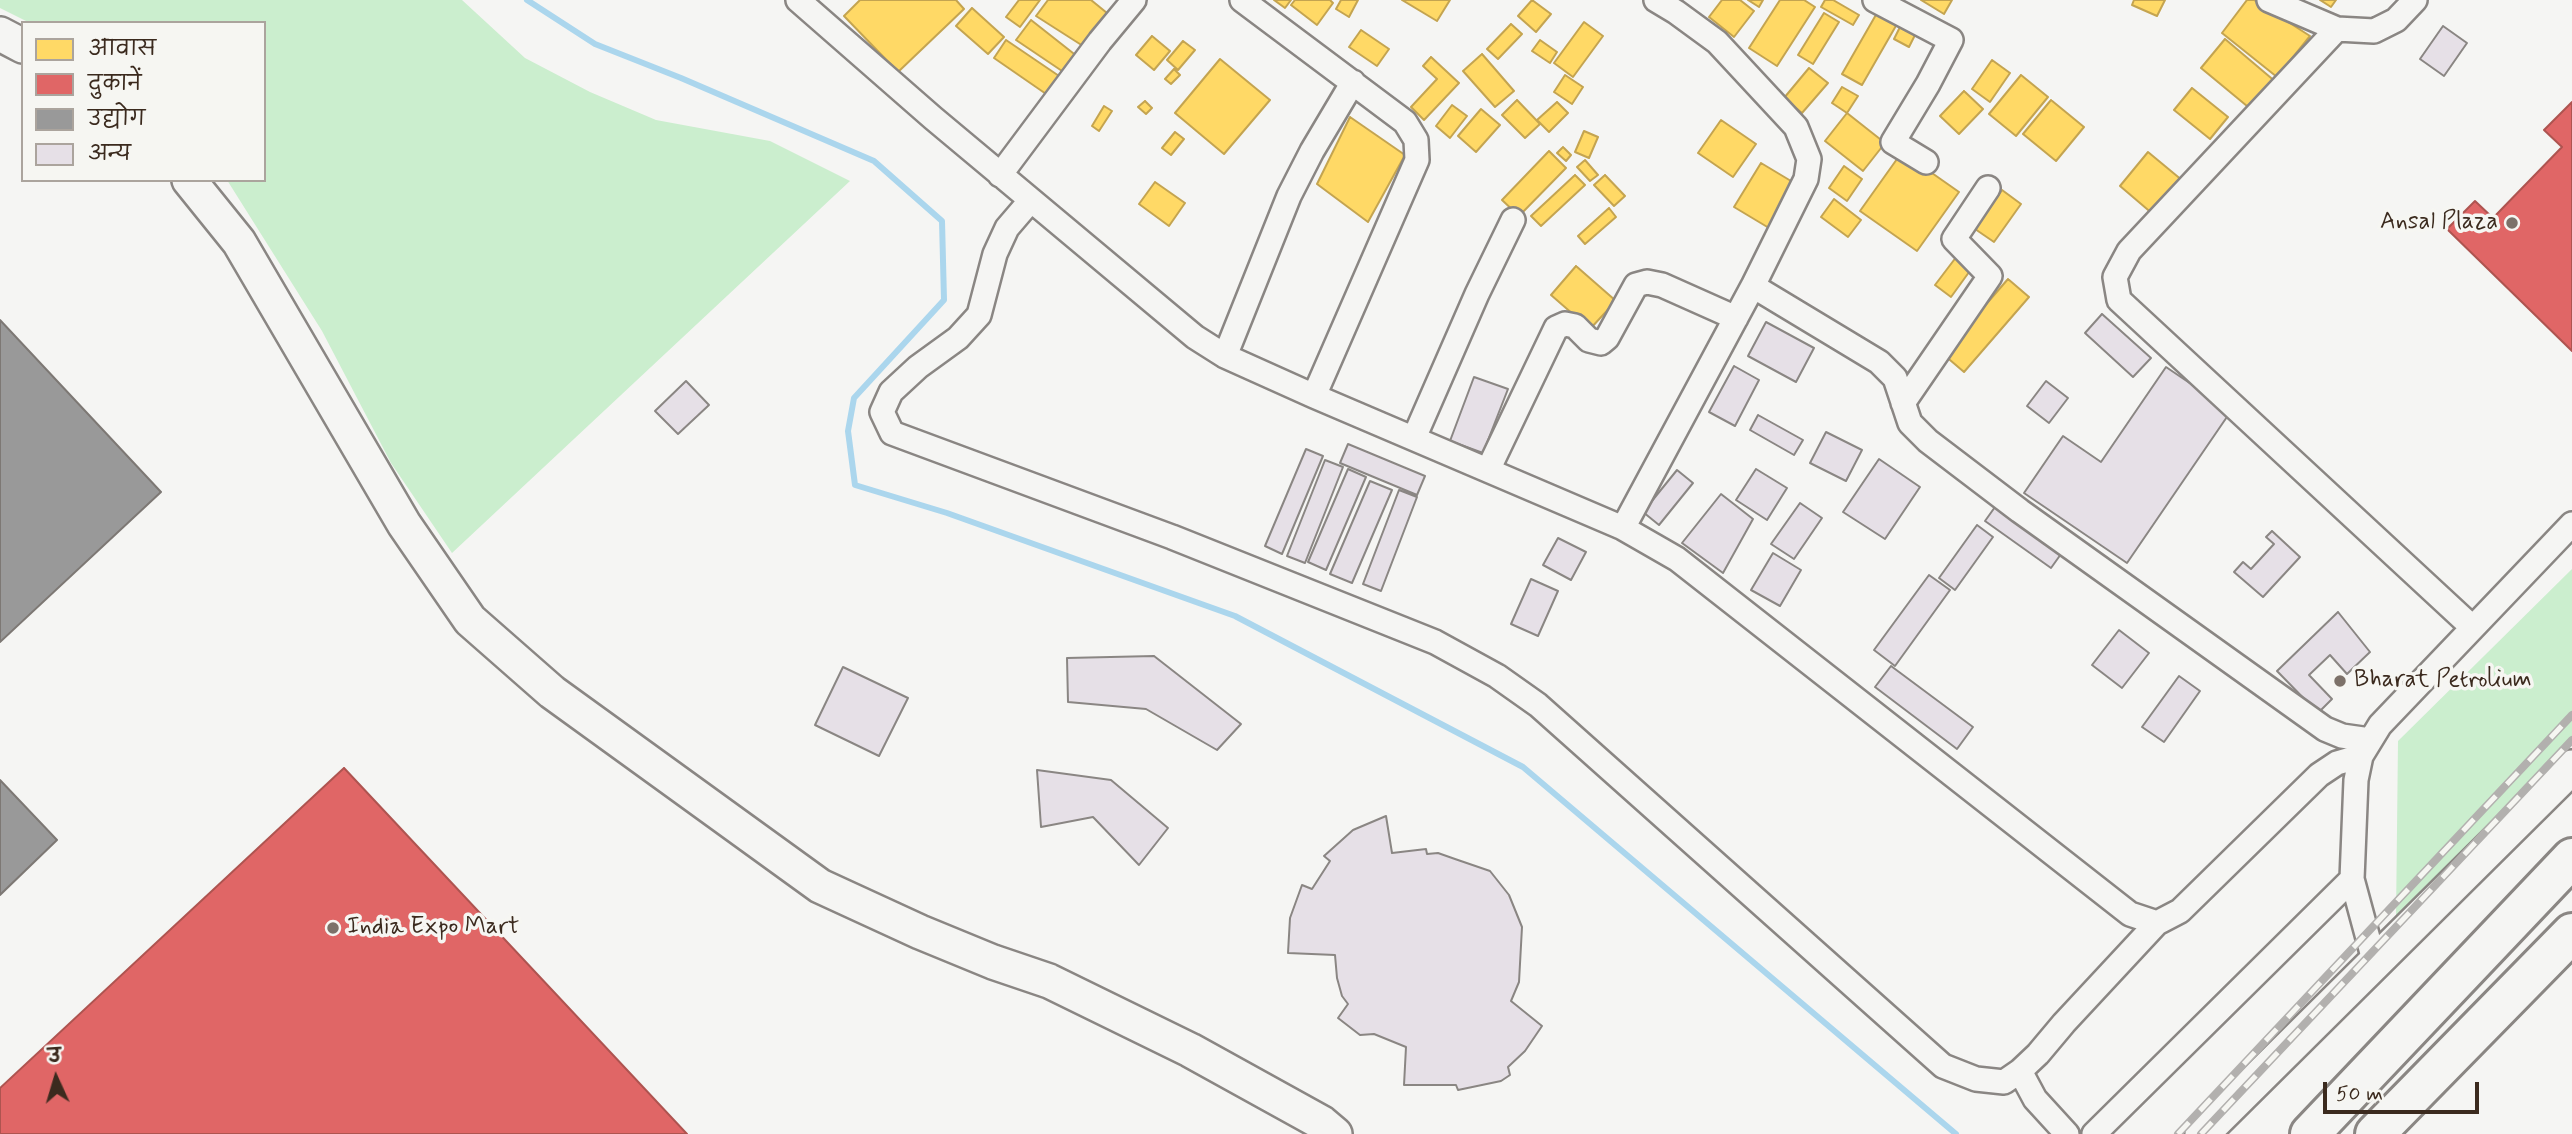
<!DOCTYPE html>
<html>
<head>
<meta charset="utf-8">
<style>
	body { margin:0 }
	#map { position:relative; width:2572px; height:1134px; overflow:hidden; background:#f5f5f3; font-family:Mynerve,"Playpen Sans Deva",sans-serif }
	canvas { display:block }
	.legend { position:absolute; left:21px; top:21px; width:245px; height:161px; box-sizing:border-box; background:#f6f6f2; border:2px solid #aba49d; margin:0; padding:9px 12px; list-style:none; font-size:21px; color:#3b2a1e }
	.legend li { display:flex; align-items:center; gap:14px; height:35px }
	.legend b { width:35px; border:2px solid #aba49d }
	.north { position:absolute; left:21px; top:1043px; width:70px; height:70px; -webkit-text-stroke:5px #f6f6f2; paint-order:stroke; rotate:356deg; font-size:19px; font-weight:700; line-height:28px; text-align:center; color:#3b2a1e }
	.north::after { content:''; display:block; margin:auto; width:24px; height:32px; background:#3b2a1e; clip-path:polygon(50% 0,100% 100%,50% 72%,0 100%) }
	.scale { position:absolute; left:2323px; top:1082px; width:156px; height:32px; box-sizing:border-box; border:4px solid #3b2a1e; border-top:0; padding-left:9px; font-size:21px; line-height:24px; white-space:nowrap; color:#3b2a1e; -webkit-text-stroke:5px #f6f6f2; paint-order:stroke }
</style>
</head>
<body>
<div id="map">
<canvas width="2572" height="1134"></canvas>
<ul class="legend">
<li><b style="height:19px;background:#ffd966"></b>आवास</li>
<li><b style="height:19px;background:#e06666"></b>दुकानें</li>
<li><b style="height:19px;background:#999"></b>उद्योग</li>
<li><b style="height:19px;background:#e6e0e7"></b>अन्य</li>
</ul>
<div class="north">उ</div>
<div class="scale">50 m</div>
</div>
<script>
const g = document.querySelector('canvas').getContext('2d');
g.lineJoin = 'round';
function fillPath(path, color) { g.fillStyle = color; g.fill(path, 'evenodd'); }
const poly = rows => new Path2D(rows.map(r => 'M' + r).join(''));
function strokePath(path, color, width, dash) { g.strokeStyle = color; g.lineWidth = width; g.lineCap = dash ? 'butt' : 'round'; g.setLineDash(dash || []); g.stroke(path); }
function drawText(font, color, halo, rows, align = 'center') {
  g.font = font + ' Mynerve,sans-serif'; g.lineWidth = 7; g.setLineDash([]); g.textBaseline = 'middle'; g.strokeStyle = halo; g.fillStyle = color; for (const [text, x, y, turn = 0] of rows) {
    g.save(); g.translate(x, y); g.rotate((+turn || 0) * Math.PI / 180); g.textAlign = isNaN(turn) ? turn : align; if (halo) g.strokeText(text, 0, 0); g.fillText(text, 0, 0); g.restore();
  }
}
const green = poly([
	[0,0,462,0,525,58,590,92,656,120,770,141,850,181,452,553,391,463,322,331,227,180,264,180,264,23,30,23,0,8],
	[2572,569,2572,742,2396,918,2398,741]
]);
const homes = poly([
	[860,0,956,0,964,9,898,72,844,16,860,0],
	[1019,0,1040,0,1020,27,1006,17,1019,0],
	[1048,0,1091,0,1107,13,1083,46,1036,16,1048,0],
	[1274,0,1291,0,1285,8,1274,0],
	[1295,0,1330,0,1333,3,1317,25,1291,5,1295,0],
	[1341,0,1358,0,1349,17,1336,9,1341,0],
	[1402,0,1450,0,1437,21,1402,0],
	[1532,0,1551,14,1536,32,1518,16,1532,0],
	[1722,0,1740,0,1754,11,1734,37,1709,17,1722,0],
	[1748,0,1763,0,1759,7,1748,0],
	[1780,0,1804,0,1815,7,1777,66,1749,48,1780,0],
	[1825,0,1833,0,1859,15,1853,25,1821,7,1825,0],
	[1921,0,1952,0,1944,14,1921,0],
	[2134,0,2165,0,2157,16,2132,5,2134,0],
	[2247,0,2254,0,2310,36,2277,77,2222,33,2247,0],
	[2320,0,2336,0,2331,7,2320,0],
	[972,8,1004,37,988,54,956,26,972,8],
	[1824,13,1839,22,1813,64,1798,55,1824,13],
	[1877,13,1897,24,1862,85,1842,74,1877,13],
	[1031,20,1078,57,1065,73,1016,40,1031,20],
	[1584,22,1603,36,1573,77,1554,63,1584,22],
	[1511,24,1522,34,1498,59,1487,49,1511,24],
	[1900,27,1915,35,1909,47,1894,39,1900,27],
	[1361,30,1389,49,1377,66,1349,47,1361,30],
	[1152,36,1170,51,1154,70,1136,55,1152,36],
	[2225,39,2277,83,2253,111,2201,68,2225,39],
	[1006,40,1062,78,1049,96,994,58,1006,40],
	[1540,40,1557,52,1550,63,1532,51,1540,40],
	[1183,41,1195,50,1178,70,1167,60,1183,41],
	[1482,54,1514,91,1495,107,1463,71,1482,54],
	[1431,57,1459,83,1424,120,1411,107,1437,79,1423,66,1431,57],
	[1220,59,1270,100,1224,154,1175,113,1220,59],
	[1992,60,2010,73,1990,102,1972,89,1992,60],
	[1809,68,1828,83,1802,113,1784,98,1809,68],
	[1174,69,1180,75,1171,84,1165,79,1174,69],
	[1565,75,1583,87,1572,104,1554,92,1565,75],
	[2021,75,2048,97,2016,136,1989,114,2021,75],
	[1842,87,1858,96,1847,113,1832,103,1842,87],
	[2192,88,2228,117,2210,139,2174,110,2192,88],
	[1964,91,1983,109,1959,134,1940,116,1964,91],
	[1517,100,1540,124,1525,138,1502,115,1517,100],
	[2051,100,2084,127,2056,161,2023,134,2051,100],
	[1145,101,1152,108,1146,114,1138,107,1145,101],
	[1557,102,1568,113,1549,132,1537,120,1557,102],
	[1452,105,1467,116,1450,138,1436,126,1452,105],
	[1104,106,1112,111,1099,131,1092,126,1104,106],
	[1481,109,1500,125,1476,152,1458,136,1481,109],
	[1847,113,1885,143,1863,171,1825,141,1847,113],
	[1350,117,1405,155,1368,222,1317,184,1350,117],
	[1721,120,1756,144,1733,177,1698,153,1721,120],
	[1584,131,1598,137,1589,158,1575,152,1584,131],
	[1175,132,1184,139,1171,155,1162,148,1175,132],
	[1563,147,1571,155,1566,161,1557,153,1563,147],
	[1549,151,1566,168,1519,216,1502,200,1549,151],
	[1902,152,1959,192,1917,251,1860,211,1902,152],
	[2148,152,2183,181,2154,215,2120,186,2148,152],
	[1585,160,1598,175,1590,181,1577,167,1585,160],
	[1761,163,1796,184,1769,228,1734,207,1761,163],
	[1844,166,1862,179,1847,201,1829,188,1844,166],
	[1575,175,1585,185,1541,226,1531,216,1575,175],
	[1605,175,1625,196,1614,206,1594,185,1605,175],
	[1155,182,1185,203,1169,226,1139,204,1155,182],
	[2002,190,2021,204,1994,242,1975,229,2002,190],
	[1834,199,1861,220,1848,237,1821,217,1834,199],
	[1609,208,1616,217,1585,244,1578,236,1609,208],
	[1957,256,1972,268,1951,297,1935,285,1957,256],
	[1576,266,1616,301,1590,329,1551,295,1576,266],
	[2008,279,2029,297,1964,372,1943,354,2008,279]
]);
const shops = poly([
	[2572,102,2572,351,2447,229,2475,201,2493,218,2562,147,2544,130,2572,102],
	[344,768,687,1134,0,1134,0,1088,344,768]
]);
const industry = poly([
	[0,320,161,492,0,642,0,320],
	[0,780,57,840,0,895,0,780]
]);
const stream = poly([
	[527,0,595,44,681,78,874,161,942,221,944,300,854,398,848,431,855,485,947,513,1235,616,1523,767,1956,1134]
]);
const building = poly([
	[2443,26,2467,43,2444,76,2420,59,2443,26],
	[2102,314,2151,358,2133,377,2085,333,2102,314],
	[1766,322,1814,348,1796,382,1748,356,1766,322],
	[1734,366,1759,380,1735,426,1709,412,1734,366],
	[2166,367,2231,411,2127,563,2024,493,2063,436,2101,462,2166,367],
	[1474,377,1508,389,1483,453,1450,441,1474,377],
	[686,381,709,405,678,434,655,411,686,381],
	[2046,381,2068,398,2049,423,2027,406,2046,381],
	[1758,415,1803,440,1794,455,1750,430,1758,415],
	[1826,432,1862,450,1846,481,1810,463,1826,432],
	[1348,444,1425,476,1417,495,1340,463,1348,444],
	[1306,449,1323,456,1282,554,1265,546,1306,449],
	[1879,459,1920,487,1885,539,1843,512,1879,459],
	[1325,460,1343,467,1305,563,1287,556,1325,460],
	[1348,469,1366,477,1326,570,1308,562,1348,469],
	[1756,469,1787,488,1767,520,1736,500,1756,469],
	[1677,470,1693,483,1659,525,1643,512,1677,470],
	[1370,481,1392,490,1352,583,1330,574,1370,481],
	[1399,490,1417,497,1381,591,1363,584,1399,490],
	[1721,494,1753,519,1723,573,1682,543,1721,494],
	[2000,500,2066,547,2051,568,1985,521,2000,500],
	[1800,503,1822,518,1794,559,1771,544,1800,503],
	[1977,525,1993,537,1955,590,1939,578,1977,525],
	[2272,531,2300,557,2263,597,2234,572,2243,562,2251,569,2274,544,2266,537,2272,531],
	[1558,538,1586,552,1571,580,1543,565,1558,538],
	[1773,553,1801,570,1780,606,1751,590,1773,553],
	[1929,575,1950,590,1895,666,1874,650,1929,575],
	[1531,579,1558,591,1538,636,1511,624,1531,579],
	[2338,612,2370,652,2347,674,2330,655,2309,675,2332,699,2318,713,2277,671,2338,612],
	[2119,630,2149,653,2122,688,2092,665,2119,630],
	[1154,656,1241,724,1217,750,1146,709,1068,702,1067,658,1154,656],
	[1891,666,1973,727,1957,749,1875,687,1891,666],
	[843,667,908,698,879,756,815,725,843,667],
	[2179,676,2200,691,2164,742,2142,727,2179,676],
	[1037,770,1111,780,1168,828,1139,865,1093,817,1041,827,1037,770],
	[1386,816,1392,853,1426,849,1427,854,1438,853,1455,859,1490,871,1509,895,1522,927,1519,982,1511,1001,1542,1026,1525,1051,1508,1067,1510,1075,1501,1081,1458,1090,1456,1085,1404,1085,1406,1047,1374,1034,1360,1035,1338,1018,1348,1004,1342,996,1337,978,1335,955,1288,953,1290,918,1302,885,1312,889,1330,861,1324,856,1353,830,1386,816]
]);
const street = poly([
	[798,0,933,118,1195,337,1225,356,1314,396,1623,528,1677,559,2130,914,2157,923,2180,911,2319,775,2337,763,2361,756],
	[1242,0,1405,122,1416,140,1417,160,1314,396],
	[1656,0,1676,12,1717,42,1796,127,1809,159,1806,179,1753,286],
	[1875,0,1951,40,1928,84,1893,142,1926,162],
	[2269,0,2337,29,2374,31,2396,20,2415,0],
	[2337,29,2129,251,2115,277,2119,300,2472,627],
	[1000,175,1100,41,1134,0],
	[1031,200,1007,228,995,254,979,315,958,338,918,367,891,392,882,412,892,433,1172,537,1435,642,1497,676,1538,705,1943,1066,1976,1079,2004,1082,2020,1071,2038,1054,2064,1023,2157,923],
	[1225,356,1289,196,1312,151,1353,82],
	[1903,403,1990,276,1954,239,1988,188],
	[1414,438,1477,294,1513,220],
	[1488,470,1556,328,1565,324,1575,326,1589,340,1601,343,1607,338,1636,285,1647,282,1662,285,1736,318],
	[1623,528,1753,286,1879,362,1895,378,1910,423,1928,441,2020,511,2325,729,2342,736,2370,740],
	[2375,964,2352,879,2356,780,2361,756,2380,725,2572,524],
	[2020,1071,2035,1099,2067,1134],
	[2094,1134,2352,879]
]);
const secondary = poly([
	[0,34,23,46],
	[189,180,239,242,404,524,470,620,552,692,820,886,920,932,993,962,1049,981,1190,1050,1322,1123,1335,1134],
	[2202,1134,2572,767]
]);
const highway = poly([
	[2310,1134,2572,858],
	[2375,1134,2572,933]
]);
const rail = poly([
	[2178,1134,2572,715],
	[2201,1134,2572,740]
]);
const markers = [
	[2512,223,7,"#7c7169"],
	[2340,681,7,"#7c7169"],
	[333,928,7,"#7c7169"]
];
const poiNames = [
	["Ansal Plaza",2498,223,"right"],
	["Bharat Petrolium",2354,681],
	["India Expo Mart",347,928]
];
fillPath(green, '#cbeece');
fillPath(homes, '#ffd966');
strokePath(homes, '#c4a450', 2);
fillPath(shops, '#e06666');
strokePath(shops, '#ae5450', 2);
fillPath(industry, '#999');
strokePath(industry, '#7d7874', 2);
strokePath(stream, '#abd6ed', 6);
fillPath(building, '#e6e0e7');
strokePath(building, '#8a8683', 2);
strokePath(street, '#8a8683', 28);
strokePath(secondary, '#8a8683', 38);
strokePath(highway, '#8a8683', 44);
strokePath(street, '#f5f5f3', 23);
strokePath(secondary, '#f5f5f3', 33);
strokePath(highway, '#f5f5f3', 38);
strokePath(rail, '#b2b0ae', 8);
strokePath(rail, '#f6f6f2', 5, [16]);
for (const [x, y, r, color] of markers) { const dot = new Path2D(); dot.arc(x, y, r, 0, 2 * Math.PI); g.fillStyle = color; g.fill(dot); strokePath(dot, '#f6f6f2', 2.5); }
drawText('24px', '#3b2a1e', '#f6f6f2', poiNames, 'left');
</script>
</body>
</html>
